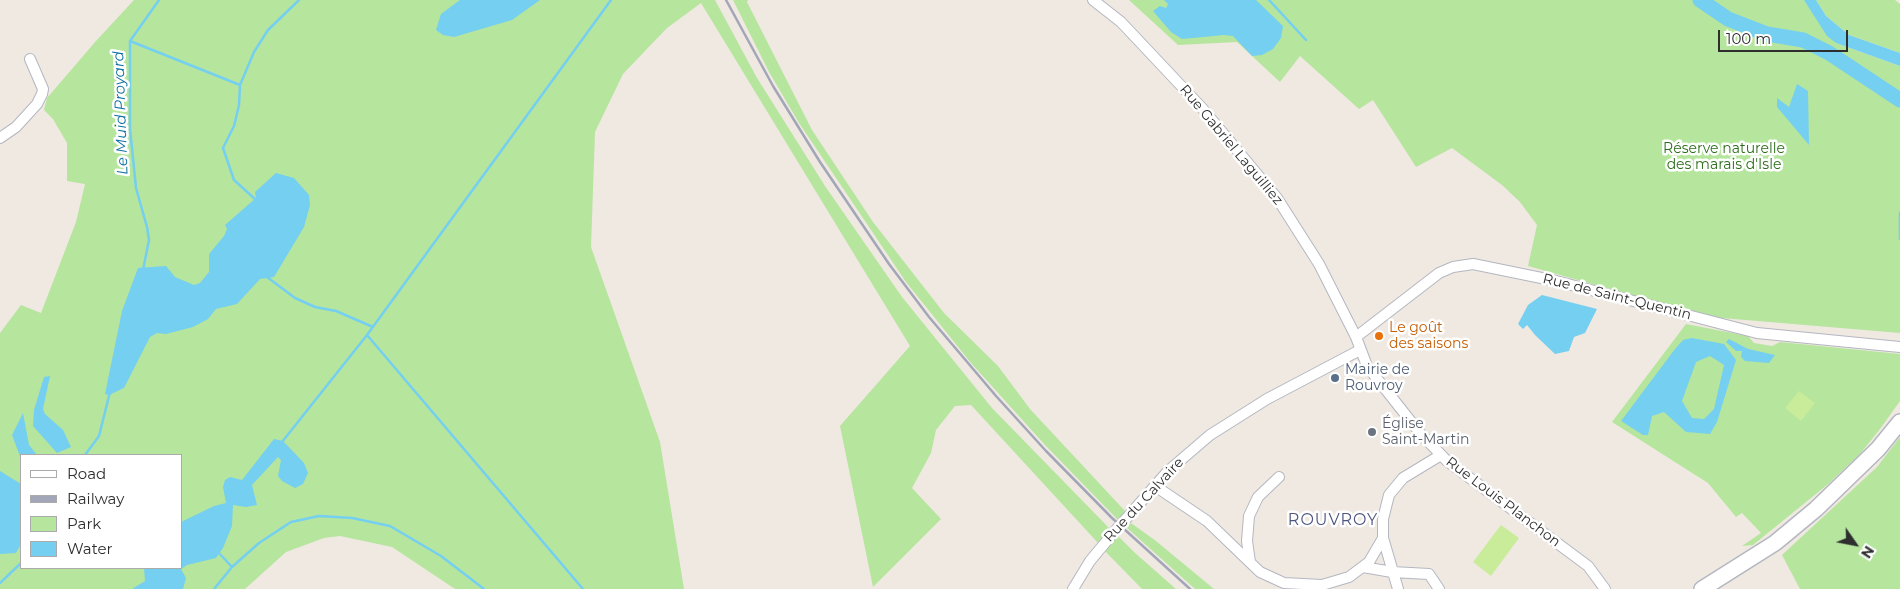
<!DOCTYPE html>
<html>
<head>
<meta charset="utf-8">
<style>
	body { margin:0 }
	#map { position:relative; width:1900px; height:589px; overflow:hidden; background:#efe9e1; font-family:Montserrat,sans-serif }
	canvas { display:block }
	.legend { position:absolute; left:20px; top:454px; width:162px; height:115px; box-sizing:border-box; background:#fff; border:1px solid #ababab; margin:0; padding:6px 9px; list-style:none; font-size:15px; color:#2e2e2e }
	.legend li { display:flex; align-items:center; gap:10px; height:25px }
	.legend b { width:25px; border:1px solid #ababab }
	.north { position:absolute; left:1830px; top:519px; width:50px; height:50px; -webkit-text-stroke:4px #fff; paint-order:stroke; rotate:123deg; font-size:14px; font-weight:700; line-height:20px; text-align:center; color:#2e2e2e }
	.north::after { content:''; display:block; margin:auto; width:18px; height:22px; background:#2e2e2e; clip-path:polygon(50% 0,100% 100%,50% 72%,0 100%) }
	.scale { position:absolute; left:1718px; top:30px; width:130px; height:22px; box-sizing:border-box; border:2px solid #2e2e2e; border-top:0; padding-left:6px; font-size:15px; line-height:18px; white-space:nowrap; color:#2e2e2e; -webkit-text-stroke:4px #fff; paint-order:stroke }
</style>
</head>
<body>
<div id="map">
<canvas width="1900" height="589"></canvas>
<ul class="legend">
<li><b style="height:6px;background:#fff"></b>Road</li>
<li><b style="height:6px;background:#a3a6b8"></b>Railway</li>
<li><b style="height:14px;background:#b6e59e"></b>Park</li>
<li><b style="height:14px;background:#75cff0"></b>Water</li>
</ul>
<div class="north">N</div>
<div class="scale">100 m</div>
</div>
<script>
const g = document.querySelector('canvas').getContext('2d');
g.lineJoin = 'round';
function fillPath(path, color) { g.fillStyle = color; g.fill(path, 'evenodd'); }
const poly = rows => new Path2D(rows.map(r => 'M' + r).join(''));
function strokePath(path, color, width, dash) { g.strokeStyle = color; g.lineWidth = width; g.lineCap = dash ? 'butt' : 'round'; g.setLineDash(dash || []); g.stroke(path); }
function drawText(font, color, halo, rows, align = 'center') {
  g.font = font + ' Montserrat,sans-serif'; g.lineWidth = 5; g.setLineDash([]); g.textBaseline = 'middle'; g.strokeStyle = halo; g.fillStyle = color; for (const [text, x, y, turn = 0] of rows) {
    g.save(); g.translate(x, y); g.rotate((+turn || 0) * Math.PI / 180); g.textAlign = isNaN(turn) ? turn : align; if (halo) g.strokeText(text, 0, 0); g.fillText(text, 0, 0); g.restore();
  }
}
const green = poly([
	[134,0,715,0,757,78,825,186,902,297,992,408,1111,530,1099,544,971,405,955,406,936,430,931,453,912,488,941,519,873,587,840,426,910,346,701,3,667,28,623,74,595,132,591,247,660,442,684,589,455,589,392,547,340,536,324,538,286,552,245,589,0,589,0,333,21,305,41,313,76,222,85,184,67,181,67,143,53,119,44,110,47,98,96,41],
	[21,455,181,455,181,568,21,568],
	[733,0,748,0,747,2,812,130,873,222,944,313,998,366,1030,409,1125,511,1118,520,1045,445,971,363,906,282,799,123,769,72],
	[1129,0,1806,0,1836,43,1900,66,1900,333,1710,317,1528,266,1537,225,1520,202,1502,185,1452,148,1416,167,1373,100,1359,109,1300,56,1280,82,1237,42,1178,45],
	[1816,0,1895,0,1900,4,1900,53,1849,35,1826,16],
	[1686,324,1748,336,1754,343,1772,346,1780,342,1900,354,1900,401,1880,429,1860,454,1827,485,1753,545,1742,546,1761,533,1742,513,1736,517,1708,483,1612,422],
	[1900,437,1900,589,1800,589,1782,555,1877,467],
	[1131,523,1156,541,1214,589,1195,589,1126,527],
	[1116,534,1134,552,1176,589,1142,589,1102,548]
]);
const pitch = poly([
	[1799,391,1815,403,1801,421,1785,408],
	[1501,525,1519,538,1491,576,1473,562]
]);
const water = poly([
	[460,0,540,0,512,20,454,37,443,35,436,30,441,14],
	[1164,0,1256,0,1283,26,1281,38,1273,49,1262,55,1252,56,1233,36,1224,35,1182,39,1171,32,1153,11,1160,6,1166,8,1168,4],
	[1804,0,1816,0,1826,16,1849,35,1900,53,1900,66,1836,43,1827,36],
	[1797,84,1808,91,1809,145,1777,107,1777,98,1789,107],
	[276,173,294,178,309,195,310,205,304,227,274,277,260,279,237,304,216,309,208,319,193,327,166,334,157,333,150,337,124,388,109,395,105,394,122,311,138,268,166,266,175,277,194,285,200,283,209,272,209,254,224,236,227,229,225,225,256,198,255,192],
	[1542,295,1597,309,1585,333,1574,337,1569,351,1555,354,1535,335,1527,325,1523,329,1518,324,1528,305],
	[1692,338,1724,344,1736,360,1717,422,1710,434,1686,432,1664,412,1652,416,1648,435,1643,435,1621,421,1675,349,1683,340],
	[1710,356,1724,365,1714,409,1704,419,1692,418,1682,401,1696,362],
	[1729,339,1748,349,1775,355,1769,363,1745,361,1741,357,1742,351,1736,351,1726,342],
	[50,376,43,409,45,414,63,430,71,447,57,453,33,426,34,410,44,377],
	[23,413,29,445,37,455,21,455,21,459,12,435],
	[274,439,283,441,304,463,308,473,303,484,295,488,282,481,278,476,281,460,278,457,252,485,257,505,246,507,233,505,232,526,223,548,216,558,187,565,181,569,186,578,183,589,132,589,145,581,144,568,181,568,181,522,214,506,226,503,223,487,225,480,230,477,242,480],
	[0,471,21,484,21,544,16,553,0,554]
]);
const stream = poly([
	[1269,0,1306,40],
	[130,41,240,85],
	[256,200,234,180,223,148,234,126,239,105,240,85,254,52,268,30,299,0],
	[1900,213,1900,239],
	[143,270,149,240,147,227,136,188,130,129,130,41,159,0],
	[267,277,295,298,315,307,336,311,373,327],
	[367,335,583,589],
	[282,442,367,335,611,0],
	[85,455,99,436,110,392],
	[218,552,232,567],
	[0,583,21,563],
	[214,589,232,567,259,543,291,522,319,516,352,518,390,526,441,556,484,589]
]);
const river = poly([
	[1700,0,1728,19,1767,34,1803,40,1829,53,1900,100]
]);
const street = poly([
	[1093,0,1121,22,1202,108,1277,198,1319,264,1356,337,1367,366,1420,433,1447,461,1588,566,1605,589],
	[0,138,16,127,37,104,42,94,43,89,30,59],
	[1356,337,1439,273,1453,267,1473,264,1556,281,1757,333,1900,347],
	[1155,486,1207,521,1260,572,1284,583,1322,585,1349,577,1369,562,1383,538],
	[1125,520,1168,471,1210,435,1267,399,1360,350],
	[1250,562,1247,541,1249,516,1258,497,1279,477],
	[1363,567,1392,572,1429,574,1439,589],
	[1073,589,1090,561,1115,531],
	[1398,589,1383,538,1383,519,1389,495,1403,478,1441,455]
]);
const secondary = poly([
	[1702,589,1775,543,1816,509,1878,449,1900,422]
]);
const rail = poly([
	[726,0,773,86,820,162,889,264,929,317,996,396,1046,451,1112,518,1190,589]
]);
const streetBridge = poly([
	[1115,531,1125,520]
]);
const markers = [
	[1379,336,5,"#e8710a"],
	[1335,378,5,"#5c6f8a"],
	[1372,432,5,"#6b7280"]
];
const streetNames = [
	["Rue Gabriel Laguilliez",1231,145,50],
	["Rue de Saint-Quentin",1617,297,14],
	["Rue du Calvaire",1144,500,-47],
	["Rue Louis Planchon",1503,502,37]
];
const parkNames = [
	["Réserve naturelle",1724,149],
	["des marais d'Isle",1724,165]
];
const foodNames = [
	["Le goût",1389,328],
	["des saisons",1389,344]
];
const serviceNames = [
	["Mairie de",1345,370],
	["Rouvroy",1345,386]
];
const worshipNames = [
	["Église",1382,424],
	["Saint-Martin",1382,440]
];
const waterNames = [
	["Le Muid Proyard",121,113,-92]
];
const quarterNames = [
	["ROUVROY",1333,520]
];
fillPath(green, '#b6e59e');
fillPath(pitch, '#c9ec9a');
fillPath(water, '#75cff0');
strokePath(stream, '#75cff0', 2.5);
strokePath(river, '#75cff0', 15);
strokePath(street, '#b4b7c1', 12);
strokePath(secondary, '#b4b7c1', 18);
strokePath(street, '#fff', 10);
strokePath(secondary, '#fff', 15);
strokePath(rail, '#a3a6b8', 2.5);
strokePath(streetBridge, '#b4b7c1', 12, []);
strokePath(streetBridge, '#fff', 10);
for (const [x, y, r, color] of markers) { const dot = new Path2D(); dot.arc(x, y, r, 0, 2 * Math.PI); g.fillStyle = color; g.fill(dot); strokePath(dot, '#fff', 2); }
drawText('14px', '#2e2e2e', '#fff', streetNames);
drawText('14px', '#2c6e1b', '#fff', parkNames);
drawText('14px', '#c56008', '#fff', foodNames, 'left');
drawText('14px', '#4e5e75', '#fff', serviceNames, 'left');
drawText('14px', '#5b616d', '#fff', worshipNames, 'left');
drawText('italic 15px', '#0d6fa3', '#fff', waterNames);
g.letterSpacing = '1px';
drawText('16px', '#4d5680', '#fff', quarterNames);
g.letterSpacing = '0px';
</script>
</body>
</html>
